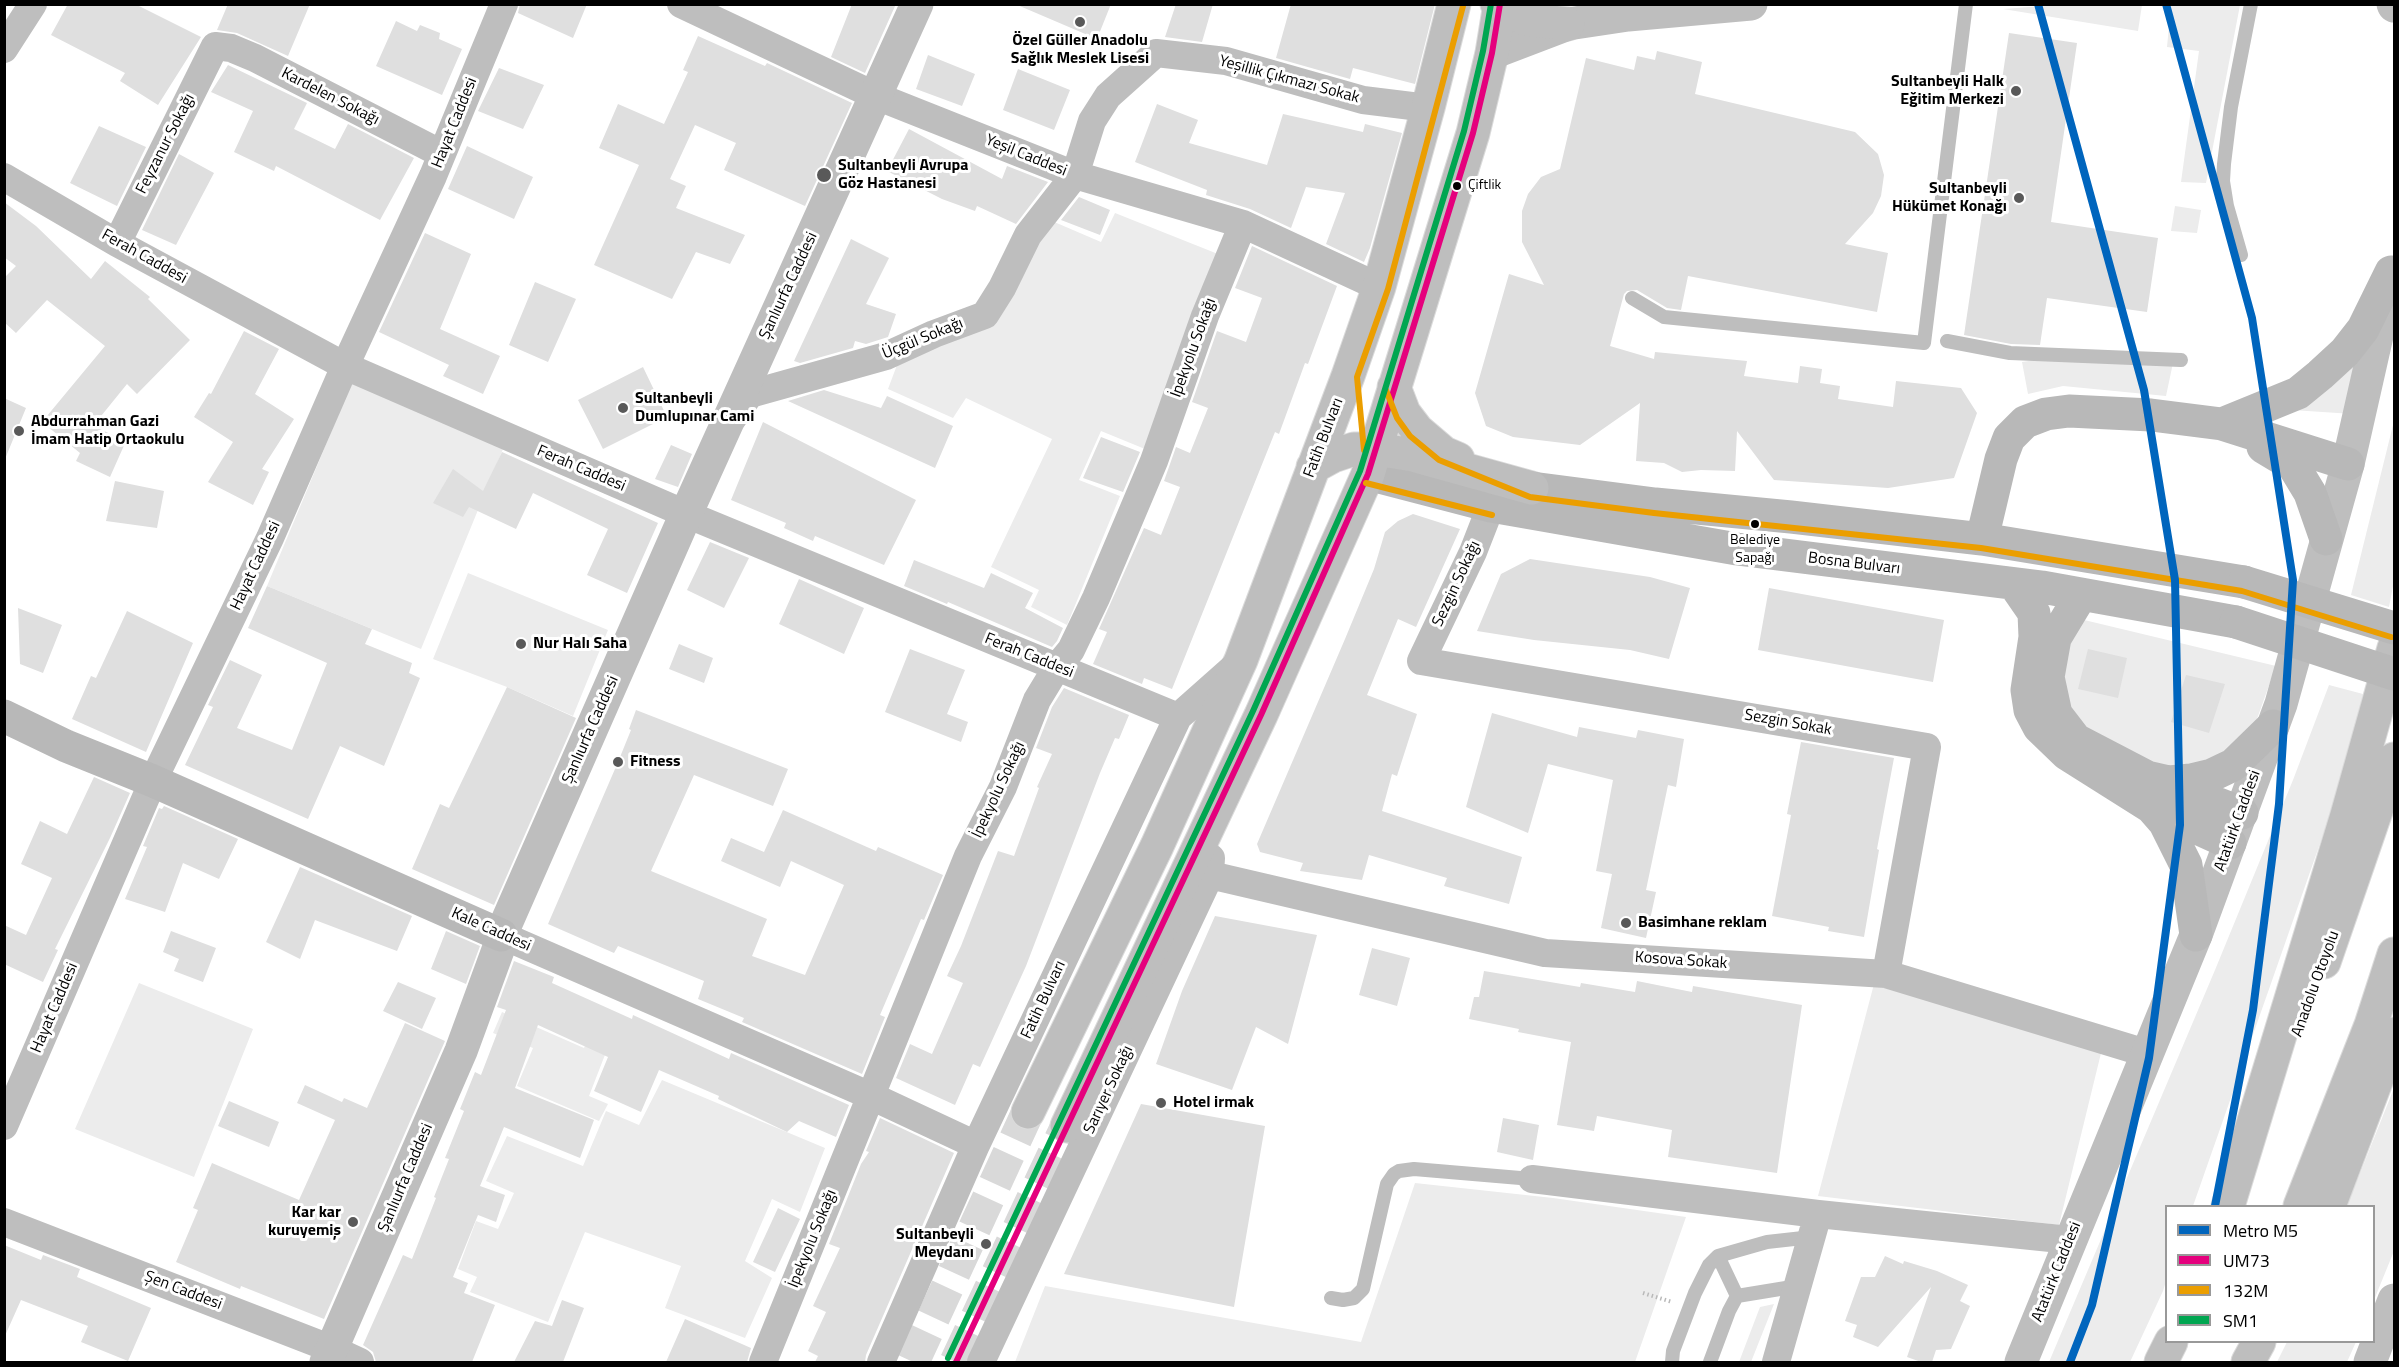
<!DOCTYPE html>
<html>
<head>
<meta charset="utf-8">
<style>
	body { margin:0 }
	#map { position:relative; width:2399px; height:1367px; overflow:hidden; background:#fff; font-family:"Titillium Web",sans-serif }
	canvas { display:block }
	.frame { position:absolute; inset:0; border:6px solid #000; pointer-events:none }
	.legend { position:absolute; left:2165px; top:1205px; width:210px; height:138px; box-sizing:border-box; background:#fff; border:2px solid #999; margin:0; padding:8px 10px; list-style:none; font-size:18px; color:#000 }
	.legend li { display:flex; align-items:center; gap:12px; height:30px }
	.legend b { width:30px; border:2px solid #999 }
</style>
</head>
<body>
<div id="map">
<canvas width="2399" height="1367"></canvas>
<div class="frame"></div>
<ul class="legend">
<li><b style="height:8px;background:#0065bd"></b>Metro M5</li>
<li><b style="height:8px;background:#e5007d"></b>UM73</li>
<li><b style="height:8px;background:#eb9e00"></b>132M</li>
<li><b style="height:8px;background:#00a651"></b>SM1</li>
</ul>
</div>
<script>
const g = document.querySelector('canvas').getContext('2d');
g.lineJoin = 'round';
function fillPath(path, color) { g.fillStyle = color; g.fill(path, 'evenodd'); }
const poly = rows => new Path2D(rows.map(r => 'M' + r).join(''));
function strokePath(path, color, width, dash) { g.strokeStyle = color; g.lineWidth = width; g.lineCap = dash ? 'butt' : 'round'; g.setLineDash(dash || []); g.stroke(path); }
function drawText(font, color, halo, rows, align = 'center') {
  g.font = font + ' "Titillium Web",sans-serif'; g.lineWidth = 6; g.setLineDash([]); g.textBaseline = 'middle'; g.strokeStyle = halo; g.fillStyle = color; for (const [text, x, y, turn = 0] of rows) {
    g.save(); g.translate(x, y); g.rotate((+turn || 0) * Math.PI / 180); g.textAlign = isNaN(turn) ? turn : align; if (halo) g.strokeText(text, 0, 0); g.fillText(text, 0, 0); g.restore();
  }
}
const green = poly([
	[2056,5,2142,5,2138,31,2003,9],
	[2240,5,2206,183,2181,182,2199,51,2167,47,2171,5],
	[2175,206,2201,210,2197,233,2171,231],
	[1115,213,1223,256,1145,449,1101,431,1079,480,1120,496,1067,625,1031,607,1039,590,991,567,1052,439,966,398,953,418,888,389,900,357,996,316,1052,221,1101,242],
	[2365,357,2353,414,2292,410],
	[2048,358,2173,363,2166,396,2063,386,2028,394,2022,362],
	[352,382,503,449,421,649,267,586],
	[2394,421,2394,581,2389,607,2351,595],
	[468,573,608,630,573,716,507,687,433,659],
	[2080,619,2276,666,2244,755,2161,775,2085,735,2064,707,2061,648],
	[2329,685,2363,694,2344,775,2193,1206,2166,1206,2166,1281,2163,1291,2130,1362,2049,1362,2215,970,2293,780],
	[139,983,253,1029,194,1177,75,1129],
	[1874,984,2102,1049,2059,1225,1818,1196],
	[502,1012,584,1048,596,1019,615,1029,589,1096,608,1104,599,1121,517,1086,533,1048,493,1033],
	[662,1080,825,1148,800,1212,772,1199,745,1261,772,1278,745,1338,665,1308,681,1266,585,1232,548,1322,470,1292,477,1277,458,1269,476,1221,498,1229,514,1193,486,1181,507,1136,583,1166,606,1111,639,1125],
	[2394,1088,2394,1251,2374,1300,2374,1206,2347,1206],
	[1415,1183,1553,1198,1686,1217,1635,1362,1015,1362,1045,1286,1361,1342],
	[1774,1304,1751,1362,1739,1362,1760,1307],
	[2287,1342,2356,1342,2347,1362,2277,1362]
]);
const building = poly([
	[68,4,135,4,201,37,158,105,120,81,125,73,51,35],
	[228,4,310,4,288,56,237,33,217,30],
	[520,4,587,4,573,38,518,13],
	[852,4,896,4,865,73,831,57],
	[1015,4,1111,4,1097,39],
	[1176,4,1213,4,1202,42,1165,37],
	[1291,4,1435,4,1415,84,1353,68,1350,79,1276,58],
	[396,21,417,31,420,25,440,33,439,39,462,49,442,95,376,66],
	[2009,33,2077,43,2051,222,2158,238,2147,312,2047,298,2040,345,2011,344,1964,335],
	[698,36,765,66,767,63,852,103,805,206,724,170,736,143,695,125,670,179,686,186,676,208,745,235,730,264,696,252,672,299,594,265,639,165,599,148,618,104,664,124,688,72,683,70],
	[1657,51,1702,62,1695,94,1855,132,1878,154,1884,175,1881,196,1873,213,1845,244,1888,253,1877,312,1688,276,1681,310,1667,308,1637,290,1627,291,1624,294,1610,346,1654,359,1655,352,1747,361,1744,376,1798,383,1800,366,1822,369,1820,383,1840,386,1838,399,1893,407,1896,381,1961,388,1977,413,1954,478,1888,488,1774,480,1737,431,1735,471,1701,470,1682,472,1664,463,1636,461,1640,403,1580,445,1513,437,1486,426,1475,393,1509,274,1544,285,1522,242,1522,211,1528,194,1541,177,1560,169,1586,58,1634,70,1637,56,1655,60],
	[928,55,975,74,962,106,916,89],
	[228,65,307,103,294,129,335,149,348,124,414,158,380,220,276,166,274,171,234,152,253,111,211,92],
	[499,68,544,85,523,129,478,111],
	[1018,69,1070,90,1054,130,1003,110],
	[1157,104,1198,120,1189,143,1267,165,1283,114,1363,132,1365,124,1402,133,1370,248,1364,262,1326,244,1345,193,1306,187,1291,228,1250,209,1206,195,1207,190,1135,162],
	[99,126,146,147,117,206,70,183],
	[909,129,1002,179,1007,166,1048,182,1016,224,977,206,975,211,942,199,887,171],
	[467,146,533,177,514,219,448,189],
	[179,154,214,173,176,245,142,230],
	[1079,197,1110,210,1100,235,1061,220],
	[4,202,36,226,91,279,105,261,150,297,148,299,190,340,137,394,127,384,93,426,126,441,110,477,76,461,80,453,42,422,105,346,47,300,16,333,4,322,4,278,16,266,4,257],
	[425,233,471,254,440,329,500,356,483,394,443,376,449,365,379,332],
	[851,239,889,258,866,304,896,314,888,337,866,344,855,341,853,348,800,363,794,361],
	[1252,246,1337,286,1308,364,1305,363,1279,434,1275,432,1172,689,1144,678,1142,684,1093,664,1107,632,1099,629,1144,528,1161,535,1180,487,1164,481,1176,447,1190,453,1208,408,1192,402,1217,331,1246,342,1262,298,1235,288],
	[535,282,576,299,548,362,509,345],
	[244,331,279,349,255,394,294,419,262,469,269,472,253,505,208,482,233,442,194,417,209,393,211,394],
	[643,367,667,417,603,449,578,400],
	[824,390,881,408,887,396,953,426,935,468,788,401],
	[4,398,26,408,5,459,4,459],
	[763,422,916,500,884,565,815,536,813,541,784,528,786,523,731,500],
	[1101,437,1140,452,1123,492,1083,478],
	[671,445,692,454,678,487,655,479],
	[502,452,658,523,627,593,587,575,608,529,533,493,516,529,469,507,463,517,433,503,453,469,483,491],
	[115,481,164,491,157,528,106,521],
	[1413,514,1460,529,1416,627,1398,619,1367,695,1417,714,1397,776,1392,774,1382,811,1522,857,1509,904,1444,886,1447,878,1369,855,1362,880,1300,871,1303,863,1260,852,1257,844,1345,639,1374,569,1385,532,1398,521],
	[710,542,749,558,724,608,687,590],
	[1530,559,1650,577,1690,588,1669,659,1630,650,1534,640,1477,631,1501,574],
	[914,560,984,588,991,573,1033,593,1025,608,1063,628,1057,641,1052,647,948,602,947,604,904,586],
	[799,579,864,608,844,654,779,624],
	[267,586,372,629,365,644,412,663,409,673,420,678,384,766,340,746,308,819,185,765,213,707,208,705,230,660,262,675,237,728,292,750,327,663,248,628],
	[1769,588,1944,620,1933,682,1758,650],
	[18,608,62,625,43,673,20,664],
	[127,611,193,643,146,752,72,719,91,676,96,678],
	[679,644,713,658,704,683,669,669],
	[910,649,965,670,947,714,968,722,961,742,885,712],
	[2088,649,2127,658,2118,698,2078,689],
	[2186,675,2225,684,2209,733,2171,722],
	[507,687,576,718,494,905,412,869,440,804,449,808],
	[1064,688,1129,715,1119,739,1115,738,1100,773,1026,966,980,1067,973,1064,955,1105,896,1078,910,1044,932,1054,963,983,947,976,961,946,998,851,1014,856,1039,788,1037,787,1052,754,1036,748,1052,707],
	[636,710,788,769,773,806,694,775,651,871,767,919,752,956,805,975,844,885,791,861,780,887,721,861,731,838,764,852,783,810,876,851,878,847,943,875,924,920,921,919,880,1015,885,1017,862,1074,742,1022,744,1018,698,999,704,981,618,946,614,953,548,924,618,762,631,730,629,729],
	[1492,713,1577,737,1579,727,1636,738,1638,730,1684,739,1676,787,1668,785,1646,890,1656,892,1646,938,1601,928,1612,874,1596,871,1613,780,1548,764,1528,833,1466,807],
	[1801,742,1894,758,1877,849,1879,850,1864,937,1828,931,1829,927,1772,916,1791,815,1787,814],
	[94,777,130,793,110,838,55,949,58,950,43,982,4,964,4,925,26,935,52,878,21,864,40,821,67,834],
	[164,806,238,839,219,879,183,863,165,912,125,899,147,847,143,846,159,808,162,809],
	[300,867,412,916,397,951,315,920,300,959,266,942],
	[1215,916,1317,935,1288,1044,1256,1027,1232,1090,1156,1064,1182,991],
	[171,931,216,948,203,982,174,971,179,959,163,952],
	[446,931,480,946,466,984,431,969],
	[1372,948,1410,958,1397,1006,1359,995],
	[514,961,554,977,552,983,632,1019,633,1015,729,1059,731,1053,849,1105,836,1137,799,1121,787,1132,718,1099,719,1096,659,1070,641,1112,594,1091,608,1057,538,1025,515,1088,594,1120,580,1158,504,1127,480,1186,505,1195,496,1222,478,1215,453,1277,468,1283,464,1293,495,1305,472,1362,376,1362,373,1352,363,1345,403,1255,412,1259,436,1198,434,1197,449,1159,445,1158,464,1111,460,1109,475,1072,481,1075,506,1010,497,1007],
	[1484,971,1580,987,1581,983,1635,992,1637,981,1692,992,1693,986,1802,1005,1777,1173,1668,1157,1672,1130,1597,1116,1594,1131,1557,1125,1571,1042,1518,1032,1519,1029,1469,1019,1474,997,1479,997],
	[398,982,436,998,422,1029,383,1011],
	[405,1023,445,1041,324,1319,241,1286,240,1289,176,1262,198,1210,193,1208,212,1163,299,1200,335,1120,297,1103,305,1085,342,1102,344,1098,367,1108],
	[229,1101,279,1122,269,1147,218,1126],
	[1141,1104,1265,1126,1234,1307,1064,1274],
	[880,1118,954,1153,866,1355,865,1362,815,1362,818,1356,808,1351,826,1312,813,1306,840,1248,829,1244,861,1164,869,1152,866,1151],
	[1503,1118,1539,1125,1533,1160,1497,1152],
	[778,1208,800,1219,775,1272,753,1262],
	[4,1245,41,1260,43,1255,80,1269,77,1277,151,1308,128,1361,81,1342,88,1326,21,1300,4,1338],
	[1885,1256,1903,1264,1904,1261,1937,1271,1968,1285,1960,1301,1970,1306,1951,1349,1936,1350,1932,1362,1921,1362,1907,1357,1931,1287,1878,1347,1853,1337,1857,1325,1845,1321,1861,1277,1875,1277],
	[562,1300,584,1308,563,1362,514,1362,535,1321,552,1326],
	[685,1319,751,1348,747,1362,666,1362]
]);
const primaryTunnel = poly([
	[913,1362,1028,1112],
	[956,1362,1067,1126]
]);
const path = poly([
	[1643,1293,1672,1302]
]);
const service = poly([
	[2241,255,2227,206,2223,181,2224,164,2231,107,2251,4],
	[1632,298,1664,317,1924,343,1966,4],
	[1947,341,2010,353,2181,360],
	[1718,1256,1737,1296],
	[1331,1298,1343,1300,1354,1298,1363,1289,1387,1184,1394,1174,1399,1171,1414,1169,1532,1179],
	[1672,1362,1673,1351,1695,1293,1709,1265,1718,1256,1767,1242,1812,1237],
	[1710,1362,1729,1311,1737,1296,1798,1286]
]);
const minor = poly([
	[681,4,876,96,1075,175,1243,224,1379,287],
	[4,49,33,4],
	[4,177,117,243,345,366,686,514,1178,717],
	[117,243,215,46,231,48,255,58,442,154],
	[733,418,750,394,886,356,934,334,985,315,1002,288,1028,235,1075,175,1092,121,1108,96,1156,53,1226,61,1363,100,1428,108],
	[1491,506,1473,552,1421,661,1927,747,1886,974],
	[1210,875,1545,953,1886,974,2149,1054],
	[501,935,871,1096,976,1145],
	[4,1126,153,781,270,538,345,366,433,176,504,4],
	[1532,1179,1818,1214,2070,1240],
	[4,1222,332,1349,360,1362],
	[763,1362,968,856,1003,787,1037,700,1057,667,1071,650,1096,598,1154,461,1205,316,1243,224],
	[881,1362,976,1145,1178,717,1240,662],
	[981,1362,1210,875,1211,858],
	[1776,1362,1818,1214]
]);
const tertiary = poly([
	[2393,4,2394,6],
	[1492,53,1568,24,1628,15,1751,4],
	[326,1362,461,1051,498,950,501,935,686,514,917,4],
	[2021,1362,2196,935,2281,704,2348,464,2386,296],
	[2370,1362,2394,1300]
]);
const secondary = poly([
	[2222,424,2298,393,2320,375,2345,352,2363,329,2391,272],
	[2263,447,2293,465,2310,493,2326,539],
	[1368,474,1491,506,1737,549,2042,587,2236,622],
	[1532,488,1655,504,1791,517,1982,539,2244,582],
	[1982,539,2001,459,2009,438,2025,422,2046,414,2069,411,2151,415,2222,424,2348,464],
	[2014,584,2034,613,2035,637,2027,690,2030,710,2039,727,2067,754,2151,807,2165,823,2186,865,2196,935],
	[2081,595,2055,638,2048,677,2056,714,2076,740,2147,777,2169,782,2191,780,2212,775,2233,765,2273,726],
	[4,716,66,746,153,781,501,935],
	[2165,783,2242,813],
	[2153,808,2230,843]
]);
const primary = poly([
	[1497,4,1525,19,1568,24],
	[1394,387,1404,413,1417,430,1444,453,1458,459],
	[1313,467,1333,456,1354,449,1376,449,1413,455,1532,488],
	[1028,1112,1157,846,1241,660,1348,376,1379,287,1428,108,1454,4],
	[1067,1126,1261,715,1368,474,1473,133,1492,53,1500,4]
]);
const motorway = poly([
	[2324,962,2394,759],
	[2228,1206,2347,815,2394,648],
	[2300,1206,2371,1025,2394,954],
	[2329,1206,2394,1034],
	[2161,1362,2171,1342],
	[2248,1362,2259,1342]
]);
const secondaryBridge = poly([
	[2244,582,2394,628],
	[2236,622,2394,674]
]);
const bus1 = poly([
	[956,1362,1261,715,1368,474,1473,133,1492,53,1500,4]
]);
const bus2 = poly([
	[1386,390,1397,418,1410,436,1439,460,1530,497,1654,513,1981,548,2242,591,2391,637],
	[1364,450,1357,377,1388,289,1463,6],
	[1366,483,1492,515]
]);
const bus3 = poly([
	[948,1358,1253,711,1360,471,1464,131,1483,51,1491,4]
]);
const metro1 = poly([
	[2038,4,2144,390,2175,580,2180,825,2149,1058,2092,1305,2070,1362],
	[2166,4,2252,318,2293,580,2279,804,2253,1010,2215,1206]
]);
const markers = [
	[1080,22,6,"#595959"],
	[2016,91,6,"#595959"],
	[824,175,8,"#595959"],
	[1457,186,5,"#000"],
	[2019,198,6,"#595959"],
	[623,408,6,"#595959"],
	[19,431,6,"#595959"],
	[1755,524,5,"#000"],
	[521,644,6,"#595959"],
	[618,762,6,"#595959"],
	[1626,923,6,"#595959"],
	[1161,1103,6,"#595959"],
	[353,1222,6,"#595959"],
	[986,1244,6,"#595959"]
];
const busNames = [
	["Çiftlik",1468,186],
	["Belediye",1755,541,"center"],
	["Sapağı",1755,559,"center"]
];
const poiNames = [
	["Özel Güller Anadolu",1080,41,"center"],
	["Sağlık Meslek Lisesi",1080,59,"center"],
	["Sultanbeyli Halk",2004,82,"right"],
	["Eğitim Merkezi",2004,100,"right"],
	["Sultanbeyli Avrupa",838,166],
	["Göz Hastanesi",838,184],
	["Sultanbeyli",2007,189,"right"],
	["Hükümet Konağı",2007,207,"right"],
	["Sultanbeyli",635,399],
	["Dumlupınar Cami",635,417],
	["Abdurrahman Gazi",31,422],
	["İmam Hatip Ortaokulu",31,440],
	["Nur Halı Saha",533,644],
	["Fitness",630,762],
	["Basimhane reklam",1638,923],
	["Hotel irmak",1173,1103],
	["Kar kar",341,1213,"right"],
	["kuruyemiş",341,1231,"right"],
	["Sultanbeyli",974,1235,"right"],
	["Meydanı",974,1253,"right"]
];
const streetNames = [
	["Yeşillik Çıkmazı Sokak",1289,80,15],
	["Kardelen Sokağı",330,97,27],
	["Hayat Caddesi",455,123,-68],
	["Feyzanur Sokağı",166,144,-63],
	["Yeşil Caddesi",1026,156,22],
	["Ferah Caddesi",144,257,29],
	["Şanlıurfa Caddesi",789,286,-65],
	["Üçgül Sokağı",923,339,-22],
	["İpekyolu Sokağı",1194,348,-70],
	["Fatih Bulvarı",1324,438,-69],
	["Ferah Caddesi",581,469,23],
	["Bosna Bulvarı",1854,564,7],
	["Hayat Caddesi",256,566,-65],
	["Sezgin Sokağı",1457,584,-65],
	["Ferah Caddesi",1029,656,22],
	["Sezgin Sokak",1788,723,10],
	["Şanlıurfa Caddesi",591,730,-66],
	["İpekyolu Sokağı",999,790,-65],
	["Atatürk Caddesi",2238,821,-70],
	["Kale Caddesi",491,930,24],
	["Kosova Sokak",1681,961,4],
	["Anadolu Otoyolu",2316,984,-70],
	["Fatih Bulvarı",1044,1000,-65],
	["Hayat Caddesi",55,1008,-67],
	["Sarıyer Sokağı",1109,1090,-65],
	["Şanlıurfa Caddesi",406,1178,-67],
	["İpekyolu Sokağı",813,1239,-68],
	["Atatürk Caddesi",2057,1272,-68],
	["Şen Caddesi",183,1291,21]
];
fillPath(green, '#ececec');
fillPath(building, '#dfdfdf');
strokePath(primaryTunnel, '#d9d9d9', 33, [33, 16]);
strokePath(primary, '#dbdbdb', 35);
strokePath(motorway, '#dbdbdb', 35);
strokePath(path, '#b9b9b9', 4, [1.5, 3]);
strokePath(service, '#bebebe', 14);
strokePath(minor, '#bebebe', 28);
strokePath(tertiary, '#bebebe', 33);
strokePath(secondary, '#b8b8b8', 33);
strokePath(primary, '#bebebe', 33);
strokePath(motorway, '#bebebe', 33);
strokePath(secondaryBridge, '#b8b8b8', 33);
strokePath(bus1, '#e5007d', 6);
strokePath(bus2, '#eb9e00', 6);
strokePath(bus3, '#00a651', 6);
strokePath(metro1, '#0065bd', 8);
for (const [x, y, r, color] of markers) { const dot = new Path2D(); dot.arc(x, y, r, 0, 2 * Math.PI); g.fillStyle = color; g.fill(dot); strokePath(dot, '#fff', 2); }
drawText('14px', '#000', '#fff', busNames, 'left');
drawText('bold 16px', '#000', '#fff', poiNames, 'left');
drawText('16px', '#000', '#fff', streetNames);
</script>
</body>
</html>
